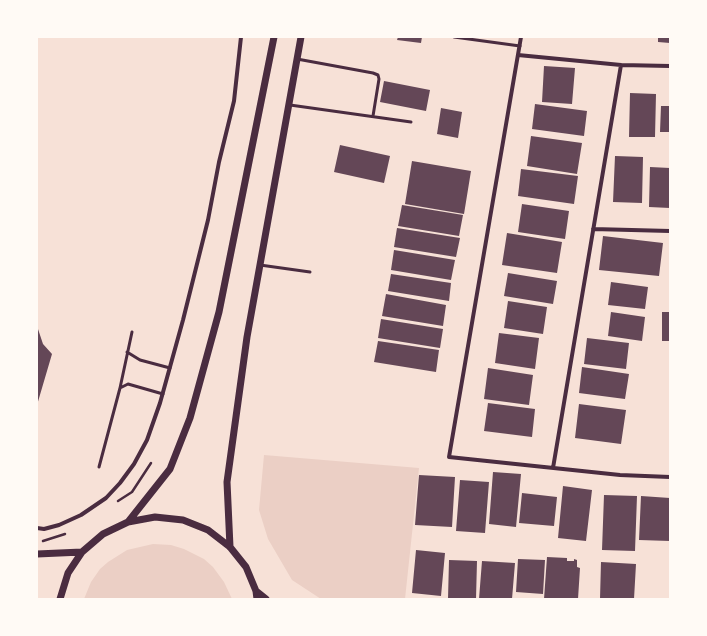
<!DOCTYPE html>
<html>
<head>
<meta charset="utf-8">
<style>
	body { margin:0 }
	#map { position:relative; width:707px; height:636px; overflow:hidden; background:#f7e1d7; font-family:"Fira Sans Condensed",sans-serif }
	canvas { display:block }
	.frame { position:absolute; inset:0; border:38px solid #fffaf5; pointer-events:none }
</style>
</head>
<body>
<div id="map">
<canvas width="707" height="636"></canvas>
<div class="frame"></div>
</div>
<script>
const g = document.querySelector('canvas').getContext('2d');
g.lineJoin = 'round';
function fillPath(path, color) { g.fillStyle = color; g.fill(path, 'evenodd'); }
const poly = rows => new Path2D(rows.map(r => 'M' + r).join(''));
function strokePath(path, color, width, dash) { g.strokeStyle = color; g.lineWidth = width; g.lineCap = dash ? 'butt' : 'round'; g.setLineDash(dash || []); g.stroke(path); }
const green = poly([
	[264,455,419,468,405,599,321,599,292,580,268,539,259,510],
	[153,544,171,545,184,549,204,559,213,567,224,582,232,599,84,599,91,582,100,569,108,562,127,550]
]);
const building = poly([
	[398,37,422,37,421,43,397,40],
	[658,37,670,37,670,43,658,42],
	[544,66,575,68,572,104,542,102],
	[384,81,430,90,426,111,380,102],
	[630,93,656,94,655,137,629,137],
	[535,104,587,111,584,136,532,129],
	[661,106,670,106,670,132,660,132],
	[441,108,462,112,458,138,437,134],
	[531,136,582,143,577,174,527,166],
	[340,145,390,156,384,183,334,172],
	[615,156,643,157,642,203,613,202],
	[412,161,471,171,464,214,405,204],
	[650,167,670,168,670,208,649,207],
	[521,169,578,176,574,204,518,196],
	[522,204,569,211,565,239,518,232],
	[402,205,463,215,459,236,398,226],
	[397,228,460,238,456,257,394,247],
	[507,233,562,242,557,273,502,265],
	[603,236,663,243,659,276,599,270],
	[394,250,455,260,451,280,391,270],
	[508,273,557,281,553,304,504,296],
	[391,274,451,283,449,301,388,291],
	[611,282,648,287,645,309,608,305],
	[386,294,446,305,443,326,382,316],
	[508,301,547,307,543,334,504,328],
	[611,312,645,317,642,341,608,336],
	[662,312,670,312,670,341,662,341],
	[381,319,443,329,440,348,378,338],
	[37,326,43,344,52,354,37,405],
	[499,333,539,338,535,369,495,363],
	[587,338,629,343,626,369,584,364],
	[378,341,439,350,436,372,374,362],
	[582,367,629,374,625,399,579,393],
	[488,368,533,375,529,405,484,399],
	[488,403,535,409,532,437,484,431],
	[579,404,626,410,621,444,575,438],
	[493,472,521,474,516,527,489,524],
	[419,475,455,477,452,527,415,525],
	[460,480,489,482,485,533,456,531],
	[563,486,592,490,586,541,558,538],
	[522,493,557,497,554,526,519,523],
	[604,495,637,496,635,551,602,550],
	[641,496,670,498,670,541,639,540],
	[416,550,445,553,441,596,412,593],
	[547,557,567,558,567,561,574,561,574,559,577,560,577,567,580,568,578,599,544,599],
	[518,559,545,560,543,594,516,592],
	[449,560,477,561,476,599,448,599],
	[482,561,515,563,512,599,479,599],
	[601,562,636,564,634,599,600,599]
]);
const path = poly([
	[118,501,132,492,151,463],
	[43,541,65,534]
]);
const service = poly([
	[454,37,520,46],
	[297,59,373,73,378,75,379,79,373,116],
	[290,105,411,122],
	[260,265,310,272],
	[127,352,140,360,170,368],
	[120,388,132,332],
	[99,467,120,388,128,384,163,394]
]);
const minor = poly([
	[521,37,449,457,620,475,670,477],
	[518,55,621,65,670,66],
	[593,229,670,231],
	[553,468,621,65],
	[37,528,44,529,59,525,81,515,106,498,120,483,134,464,147,440,160,403,183,320,208,220,219,162,234,101,241,37]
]);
const tertiary = poly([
	[128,522,170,469,190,418,219,312,274,37],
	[230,547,227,482,247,337,301,37],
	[37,554,82,552],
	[256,591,266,599],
	[60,599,68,573,82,552,103,534,128,522,155,517,183,520,208,530,230,547,246,567,256,591,257,599]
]);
fillPath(green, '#ebcfc5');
fillPath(building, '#644757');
strokePath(path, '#4a2c40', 2.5);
strokePath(service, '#4a2c40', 3);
strokePath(minor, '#4a2c40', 4);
strokePath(tertiary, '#4a2c40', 7);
</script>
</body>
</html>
